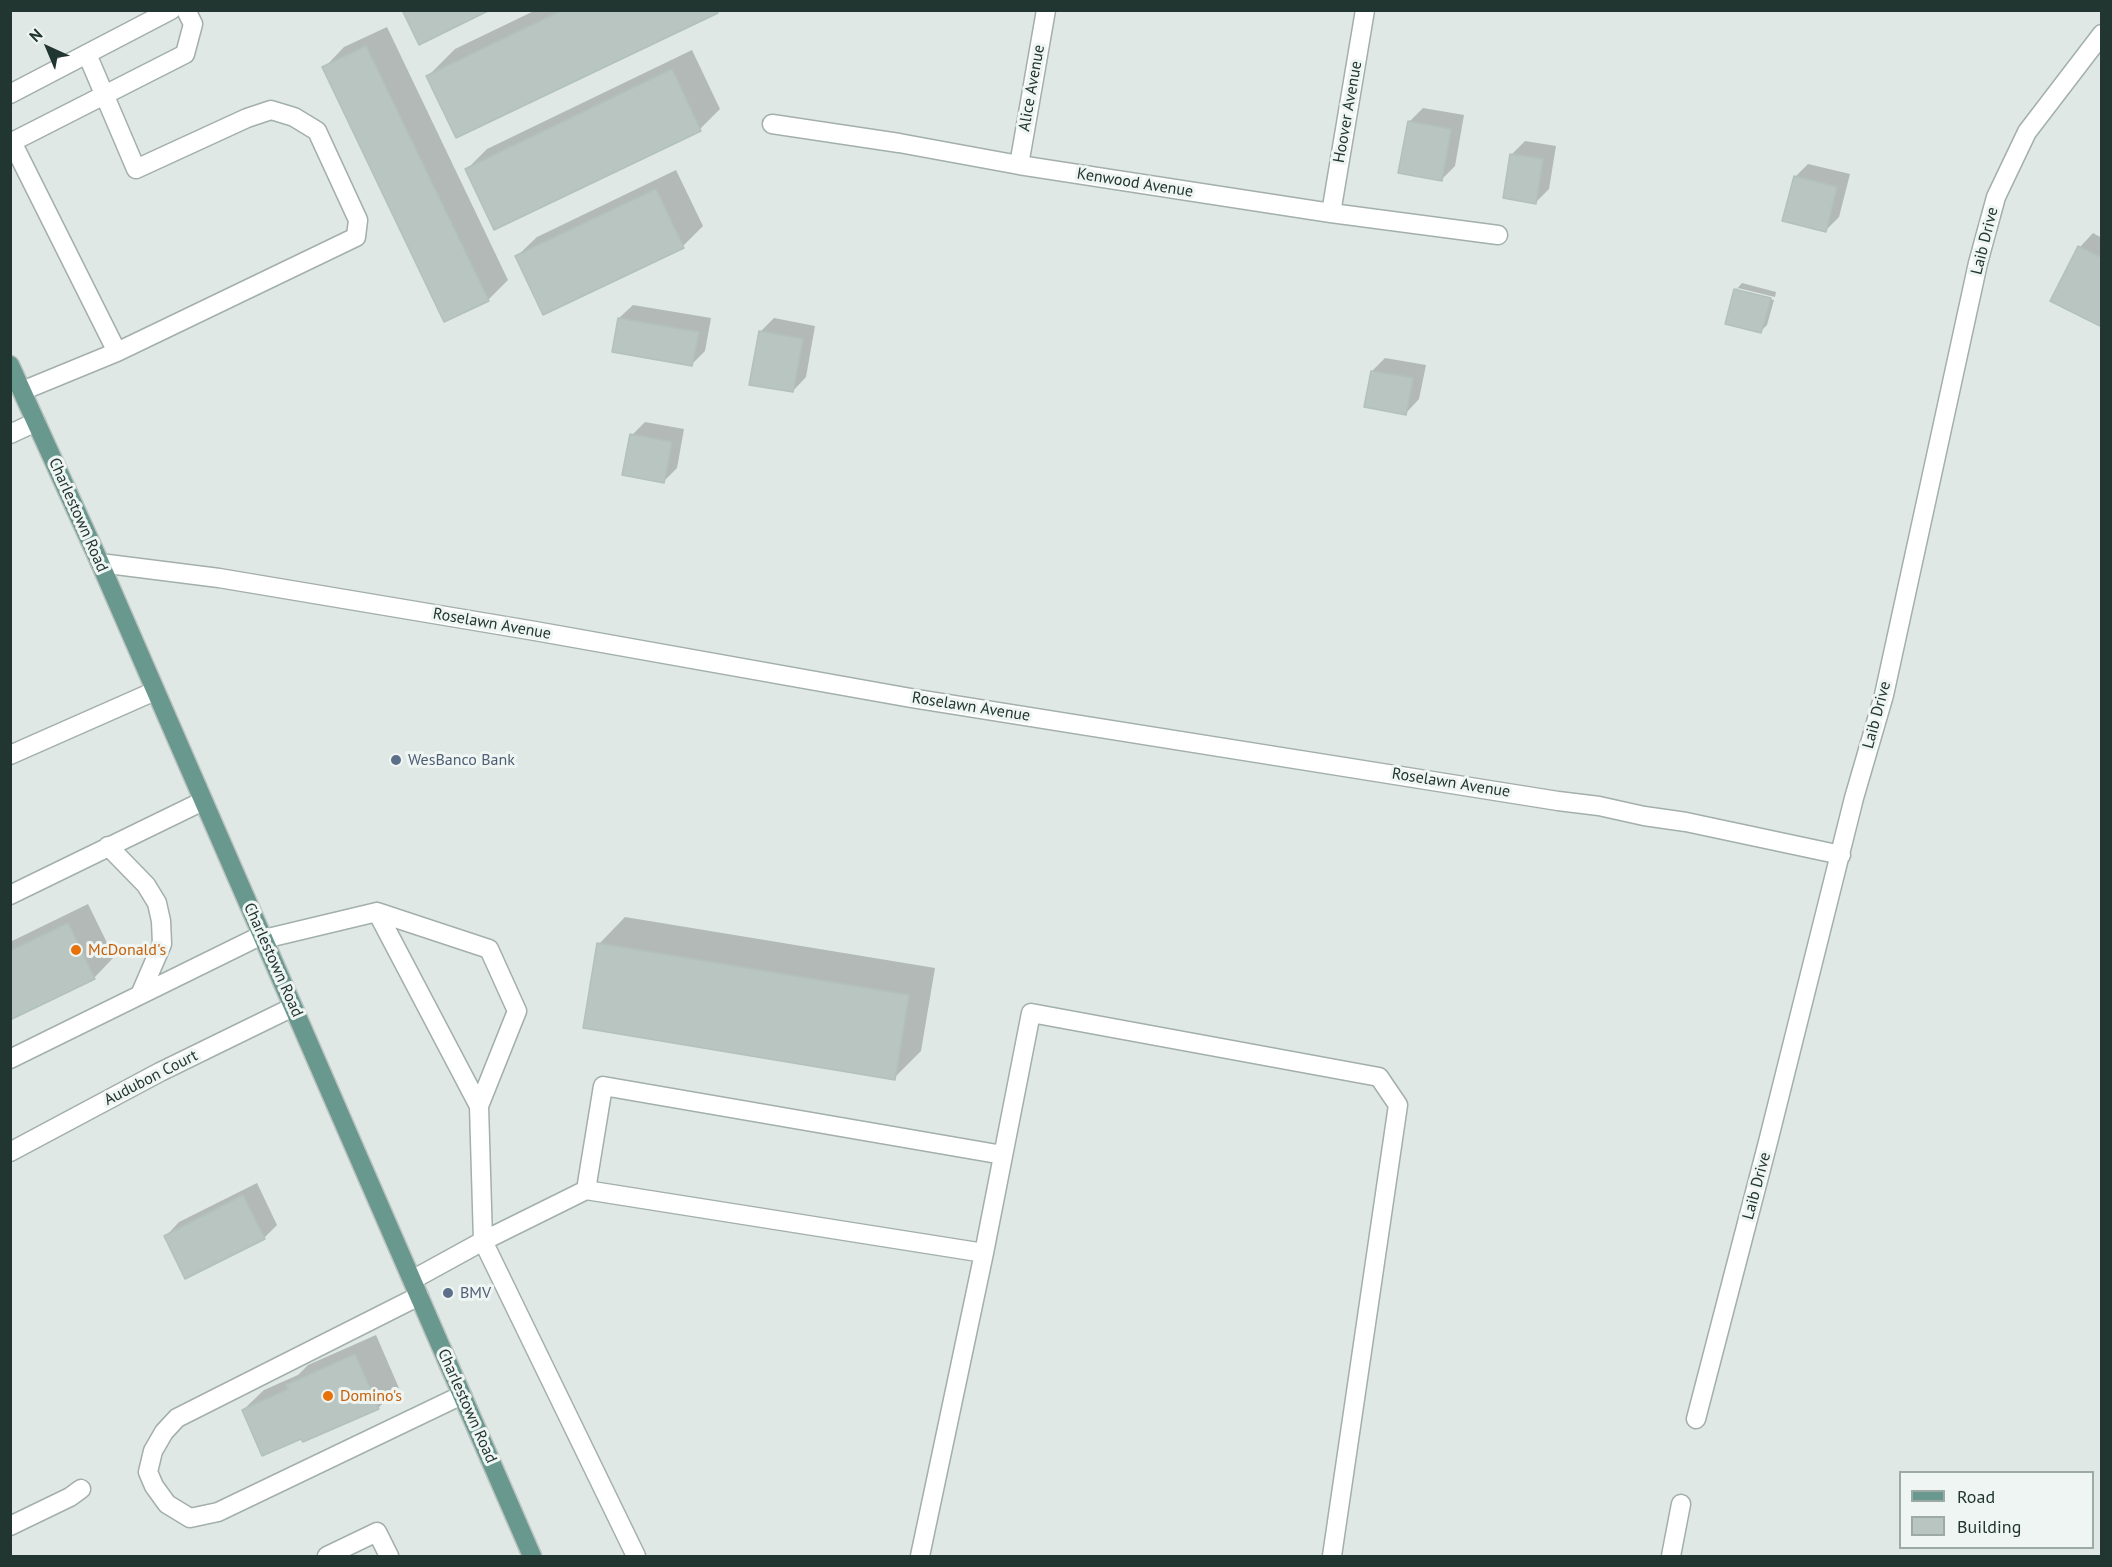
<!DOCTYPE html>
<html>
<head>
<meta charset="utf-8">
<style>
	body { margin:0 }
	#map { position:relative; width:2112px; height:1567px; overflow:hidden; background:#dfe8e4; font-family:"PT Sans",sans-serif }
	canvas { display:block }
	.frame { position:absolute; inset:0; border:12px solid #223631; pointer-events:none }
	.legend { position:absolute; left:1899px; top:1471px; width:195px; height:78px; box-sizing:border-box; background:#eff5f2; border:2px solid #9da9a5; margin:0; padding:8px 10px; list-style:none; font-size:18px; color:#223631 }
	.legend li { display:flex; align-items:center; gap:12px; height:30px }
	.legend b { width:30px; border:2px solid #9da9a5 }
	.north { position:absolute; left:18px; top:18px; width:60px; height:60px; -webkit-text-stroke:4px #eff5f2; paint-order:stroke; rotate:316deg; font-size:16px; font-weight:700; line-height:24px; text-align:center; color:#223631 }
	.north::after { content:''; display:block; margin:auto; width:21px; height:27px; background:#223631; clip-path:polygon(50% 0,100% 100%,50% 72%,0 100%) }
</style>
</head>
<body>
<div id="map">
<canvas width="2112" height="1567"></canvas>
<div class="frame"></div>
<ul class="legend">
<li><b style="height:8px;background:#69988e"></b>Road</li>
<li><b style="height:16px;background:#b8c5c0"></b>Building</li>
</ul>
<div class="north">N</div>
</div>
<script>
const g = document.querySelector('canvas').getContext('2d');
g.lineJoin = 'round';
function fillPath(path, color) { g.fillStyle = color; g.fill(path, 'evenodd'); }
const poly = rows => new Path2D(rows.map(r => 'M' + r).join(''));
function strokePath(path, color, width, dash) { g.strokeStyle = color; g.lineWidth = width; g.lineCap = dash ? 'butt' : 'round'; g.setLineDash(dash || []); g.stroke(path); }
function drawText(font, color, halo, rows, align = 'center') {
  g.font = font + ' "PT Sans",sans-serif'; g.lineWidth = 6; g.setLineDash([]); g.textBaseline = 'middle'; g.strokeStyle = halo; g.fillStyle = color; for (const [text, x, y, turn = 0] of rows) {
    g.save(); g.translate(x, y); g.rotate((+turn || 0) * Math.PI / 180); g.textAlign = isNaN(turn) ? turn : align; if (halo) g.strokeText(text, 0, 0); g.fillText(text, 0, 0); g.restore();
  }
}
const shadow = poly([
	[536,10,719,10,428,76,455,49],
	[387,27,508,280,488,300,324,68,344,47],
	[692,50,720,109,700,129,467,169,487,149],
	[1423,108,1464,115,1455,166,1442,179,1409,122],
	[1525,141,1556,146,1549,189,1536,202,1511,155],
	[1808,164,1850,174,1839,217,1825,231,1795,177],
	[676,170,703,226,683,246,516,257,537,237],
	[2093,233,2102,238,2102,326,2080,247],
	[1742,283,1776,292,1775,297,1738,288,1738,291,1774,300,1767,325,1761,331,1736,290],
	[633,305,711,318,705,351,692,364,619,318],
	[774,318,815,326,806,377,793,391,760,332],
	[1385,358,1426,365,1419,399,1406,413,1372,371],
	[645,422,684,429,677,468,663,482,632,435],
	[88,904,114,957,94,978,10,1018,10,942],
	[625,917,935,968,921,1051,894,1078,599,944],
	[257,1183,277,1225,264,1238,166,1236,179,1222],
	[376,1335,399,1388,378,1408,302,1437,243,1410,264,1390,298,1375,308,1365]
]);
const building = poly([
	[402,10,490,10,419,45,402,10],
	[563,10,717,10,718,13,456,138,426,76,563,10],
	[366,46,489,301,444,322,322,67,366,46],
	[672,69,701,131,494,230,465,169,672,69],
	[1408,121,1451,129,1442,181,1398,173,1408,121],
	[1510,154,1543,159,1536,204,1503,198,1510,154],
	[1794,176,1837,187,1826,232,1782,221,1794,176],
	[656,189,684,248,543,315,515,256,656,189],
	[2078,246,2102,258,2102,327,2050,301,2078,246],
	[1734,289,1771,298,1761,333,1725,324,1734,289],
	[618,318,699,332,692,366,612,352,618,318],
	[759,331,803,339,793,392,749,385,759,331],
	[1371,371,1413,378,1406,415,1364,407,1371,371],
	[630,434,672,442,664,483,622,475,630,434],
	[68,923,95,979,10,1020,10,951,68,923],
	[597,943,909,995,895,1080,583,1028,597,943],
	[243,1195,265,1239,185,1279,164,1236,243,1195],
	[355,1354,379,1409,303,1442,301,1439,262,1456,242,1410,288,1389,286,1385,355,1354]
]);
const minor = poly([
	[10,94,171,10],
	[772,124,899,143,1019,165,1331,213,1498,235],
	[12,142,117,352,356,237,358,220,317,131,294,117,271,110,247,118,136,169,87,54],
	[10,143,185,54,193,24,186,10],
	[1019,165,1046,10],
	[1331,213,1365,10],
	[22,391,117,352],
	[10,434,36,422],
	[100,563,219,578,535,631,911,698,1558,801,1599,806,1644,816,1686,822,1841,855],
	[10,755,155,691],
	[108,846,146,885,157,903,161,921,162,944,140,995],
	[10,895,203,801],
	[377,912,479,1106],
	[264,939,377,912,489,949,517,1011,479,1106,483,1241,412,1280],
	[10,1059,262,935],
	[10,1152,160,1072,293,1007],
	[586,1190,984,1253],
	[419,1296,177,1418,164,1432,153,1451,148,1472,154,1486,167,1504,190,1518,218,1512,462,1395],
	[1696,1419,1768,1142,1854,798,1884,695,1978,263,1996,197,2027,132,2102,34],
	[10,1526,70,1497,81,1489],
	[327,1556,377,1532,389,1556],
	[636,1556,483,1241,586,1190,603,1086,1003,1155],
	[920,1556,984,1253,1031,1013,1379,1077,1398,1105,1332,1556],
	[1671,1556,1681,1504]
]);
const major = poly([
	[10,365,100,563,532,1556]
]);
const markers = [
	[396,760,6,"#5c6f8a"],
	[76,950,6,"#e8710a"],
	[448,1293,6,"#5c6f8a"],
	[328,1396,6,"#e8710a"]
];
const streetNames = [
	["Alice Avenue",1032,88,-80],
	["Hoover Avenue",1348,112,-80],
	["Kenwood Avenue",1135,183,9],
	["Laib Drive",1985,241,-76],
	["Charlestown Road",78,515,66],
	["Roselawn Avenue",492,624,10],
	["Roselawn Avenue",971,707,9],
	["Laib Drive",1877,715,-75],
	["Roselawn Avenue",1451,783,9],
	["Charlestown Road",273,960,66],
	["Audubon Court",151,1078,-27],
	["Laib Drive",1757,1186,-75],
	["Charlestown Road",467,1406,66]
];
const serviceNames = [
	["WesBanco Bank",408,760],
	["BMV",460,1293]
];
const foodNames = [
	["McDonald's",88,950],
	["Domino's",340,1396]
];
fillPath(shadow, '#0003');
fillPath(building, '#b8c5c0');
strokePath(building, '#b2c1bb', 1.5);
strokePath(minor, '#a3afab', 21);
strokePath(major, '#bdc3c1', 21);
strokePath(minor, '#fff', 18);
strokePath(major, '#69988e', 18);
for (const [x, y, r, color] of markers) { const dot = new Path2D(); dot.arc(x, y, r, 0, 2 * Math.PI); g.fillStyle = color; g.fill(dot); strokePath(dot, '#eff5f2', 2); }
drawText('16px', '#223631', '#eff5f2', streetNames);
drawText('16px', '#4e5e75', '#eff5f2', serviceNames, 'left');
drawText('16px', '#c56008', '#eff5f2', foodNames, 'left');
</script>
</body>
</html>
